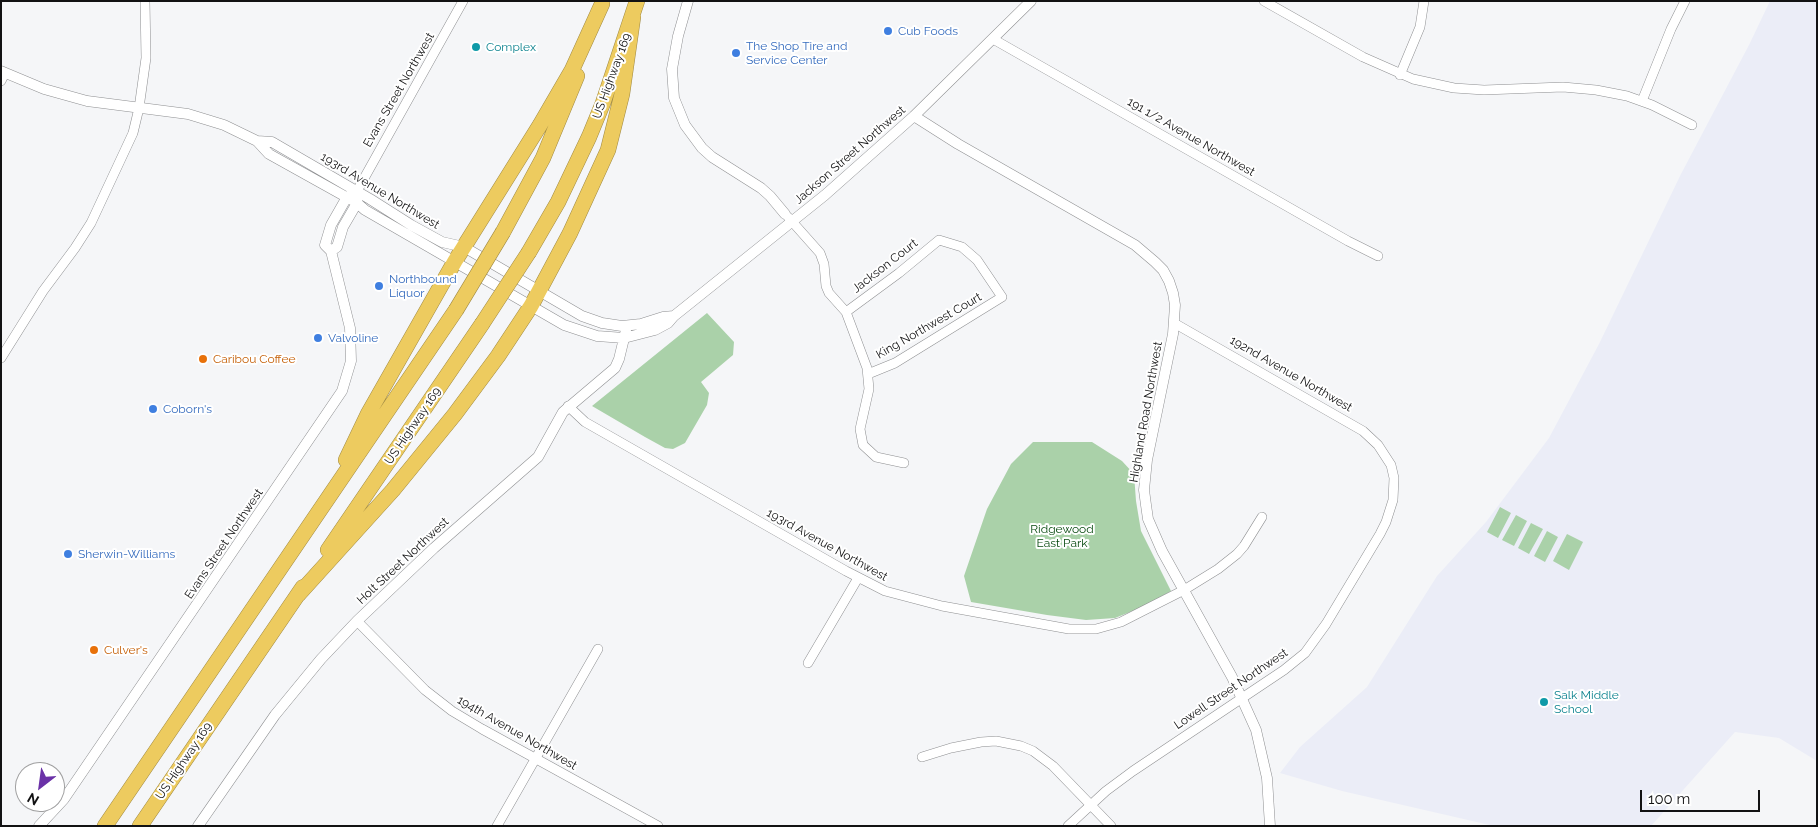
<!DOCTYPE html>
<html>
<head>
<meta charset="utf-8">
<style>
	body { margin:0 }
	#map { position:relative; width:1818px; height:827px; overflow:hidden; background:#f5f6f8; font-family:Raleway,sans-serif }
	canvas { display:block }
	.frame { position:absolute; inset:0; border:2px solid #121213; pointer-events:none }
	.north { position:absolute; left:15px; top:762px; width:50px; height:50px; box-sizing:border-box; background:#fff; border:1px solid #a0a0a1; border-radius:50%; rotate:210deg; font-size:14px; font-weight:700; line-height:20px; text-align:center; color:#121213 }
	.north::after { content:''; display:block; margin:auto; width:18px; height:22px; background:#6a31a7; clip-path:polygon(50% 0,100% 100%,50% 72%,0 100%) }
	.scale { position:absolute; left:1640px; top:790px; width:120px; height:22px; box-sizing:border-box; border:2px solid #121213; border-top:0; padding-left:6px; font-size:15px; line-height:18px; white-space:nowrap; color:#121213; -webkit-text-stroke:4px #fff; paint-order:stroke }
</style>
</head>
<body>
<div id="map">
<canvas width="1818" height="827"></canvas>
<div class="frame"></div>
<div class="north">N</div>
<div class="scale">100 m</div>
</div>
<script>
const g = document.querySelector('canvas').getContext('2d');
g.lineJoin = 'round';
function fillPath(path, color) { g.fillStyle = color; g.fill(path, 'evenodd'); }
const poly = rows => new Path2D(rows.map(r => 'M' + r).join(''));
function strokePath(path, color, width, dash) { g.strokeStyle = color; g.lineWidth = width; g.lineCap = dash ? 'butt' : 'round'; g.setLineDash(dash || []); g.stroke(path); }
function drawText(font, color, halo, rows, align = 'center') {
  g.font = font + ' Raleway,sans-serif'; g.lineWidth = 4; g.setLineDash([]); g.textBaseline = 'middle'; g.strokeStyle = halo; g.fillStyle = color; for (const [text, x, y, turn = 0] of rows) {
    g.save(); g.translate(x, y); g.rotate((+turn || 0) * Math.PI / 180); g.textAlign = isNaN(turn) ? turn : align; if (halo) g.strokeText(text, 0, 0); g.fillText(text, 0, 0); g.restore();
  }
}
const built = poly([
	[1770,1,1817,1,1817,761,1779,738,1735,732,1651,826,1494,826,1342,791,1280,773,1300,747,1367,687,1437,576,1486,522,1549,438,1599,344,1681,174,1749,45]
]);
const green = poly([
	[707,313,734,342,733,355,701,382,709,393,707,405,685,443,673,449,665,448,645,437,592,406],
	[1033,442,1092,442,1122,461,1134,474,1136,501,1141,531,1171,591,1145,606,1115,618,1086,620,1047,615,971,602,964,576,987,509,1011,464],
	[1500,507,1511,513,1498,538,1487,532],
	[1516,515,1527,521,1514,546,1502,540],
	[1531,523,1543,529,1529,554,1518,548],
	[1547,531,1558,537,1545,562,1534,556],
	[1567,534,1583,542,1569,570,1553,561]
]);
const minor = poly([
	[1264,1,1363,57,1413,79,1454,88,1484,90,1563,87,1596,90,1627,96,1652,105,1692,125],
	[993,39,1348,241,1378,256],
	[1400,75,1420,27,1424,1],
	[1,81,5,73],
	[1642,101,1671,29,1685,1],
	[357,191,463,1],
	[788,217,820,253,824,264,826,286,829,293,846,312,867,368,869,389,860,429,863,445,876,457,904,463],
	[846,312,899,273,939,240,962,247,977,260,1002,297,895,363,868,374],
	[1,358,43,291,75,248,91,223,133,133,139,108,146,58,145,1],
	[568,406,585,422,846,571,885,591,942,606,1069,629,1096,629,1121,622,1184,590,1218,569,1237,554,1244,546,1262,517],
	[357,621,425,690,452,711,482,729,658,826],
	[808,663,858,578],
	[922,757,951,748,981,742,996,741,1021,746,1033,751,1053,766,1111,826],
	[497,826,598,649],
	[1068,826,1106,791,1133,771,1284,670,1305,653,1326,624,1380,534,1386,522,1393,500,1394,478,1391,465,1378,445,1363,431,1174,323]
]);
const tertiary = poly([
	[688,1,678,36,672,69,674,98,685,125,702,148,712,157,761,188,770,196,785,214],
	[1,71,44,89,87,101,188,114,224,125,257,141,269,154,357,203,365,210,564,325,597,336,624,338,655,330,668,323,674,316,825,195,914,116,1031,1],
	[914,116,958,144,1135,245,1155,262,1163,270,1169,281,1173,293,1175,305,1173,334,1147,460,1144,490,1146,505,1148,519,1162,551,1232,677,1256,730,1267,778,1270,826],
	[257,141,272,142,370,199,411,225,442,242,464,247,582,316,602,323,622,326,641,324,663,317,674,316],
	[331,251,337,247,343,227,357,203,357,198],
	[39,826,64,799,342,391,351,361,350,328,331,251,325,245,331,225,347,197,357,191],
	[198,826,275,715,321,659,357,621,434,548,538,457,563,412,615,368,619,359,627,326]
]);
const motorway = poly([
	[503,232,543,158,577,76],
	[529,252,558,202,589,137,603,103,637,1],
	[346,460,368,414,455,261,540,125,572,70,602,4],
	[328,550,482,324],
	[298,595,393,490,455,414,498,356,531,306,570,233,608,150,622,94,633,17],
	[105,826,456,310],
	[140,826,303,587]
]);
const motorwayBridge = poly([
	[456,310,503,232],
	[482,324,529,252]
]);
const markers = [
	[888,31,5,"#3f7fe0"],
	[476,47,5,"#0f9aa8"],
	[736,53,5,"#3f7fe0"],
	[379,286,5,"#3f7fe0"],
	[318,338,5,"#3f7fe0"],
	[203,359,5,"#e8710a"],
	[153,409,5,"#3f7fe0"],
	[68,554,5,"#3f7fe0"],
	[94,650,5,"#e8710a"],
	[1544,702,5,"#0f9aa8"]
];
const shopNames = [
	["Cub Foods",898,31],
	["The Shop Tire and",746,46],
	["Service Center",746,60],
	["Northbound",389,279],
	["Liquor",389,293],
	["Valvoline",328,338],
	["Coborn's",163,409],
	["Sherwin-Williams",78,554]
];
const cultureNames = [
	["Complex",486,47],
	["Salk Middle",1554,695],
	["School",1554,709]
];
const streetNames = [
	["US Highway 169",612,76,-70],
	["Evans Street Northwest",399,90,-60],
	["191 1/2 Avenue Northwest",1191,137,30],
	["Jackson Street Northwest",850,155,-41],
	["193rd Avenue Northwest",380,191,31],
	["Jackson Court",885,266,-38],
	["King Northwest Court",929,326,-30],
	["192nd Avenue Northwest",1291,374,30],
	["Highland Road Northwest",1146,412,-80],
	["US Highway 169",413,426,-56],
	["Evans Street Northwest",224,544,-56],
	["193rd Avenue Northwest",827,545,29],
	["Holt Street Northwest",403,561,-43],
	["Lowell Street Northwest",1231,689,-34],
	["194th Avenue Northwest",517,733,30],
	["US Highway 169",184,761,-56]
];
const foodNames = [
	["Caribou Coffee",213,359],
	["Culver's",104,650]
];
const parkNames = [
	["Ridgewood",1062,529],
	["East Park",1062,543]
];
fillPath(built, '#ebedf7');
fillPath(green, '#aad1a9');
strokePath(minor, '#8e8f91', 10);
strokePath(tertiary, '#8e8f91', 11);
strokePath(motorway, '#a08a44', 16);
strokePath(minor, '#fff', 9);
strokePath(tertiary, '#fff', 10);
strokePath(motorway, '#edcb5f', 15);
strokePath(motorwayBridge, '#a08a44', 16, []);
strokePath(motorwayBridge, '#edcb5f', 15);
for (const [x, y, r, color] of markers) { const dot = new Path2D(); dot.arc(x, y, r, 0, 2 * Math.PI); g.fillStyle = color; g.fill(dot); strokePath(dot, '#fff', 2); }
drawText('12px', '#366cbe', '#fff', shopNames, 'left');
drawText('12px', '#0d838f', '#fff', cultureNames, 'left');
drawText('12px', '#121213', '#fff', streetNames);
drawText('12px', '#c56008', '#fff', foodNames, 'left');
drawText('12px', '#074a0f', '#fff', parkNames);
</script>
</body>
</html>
